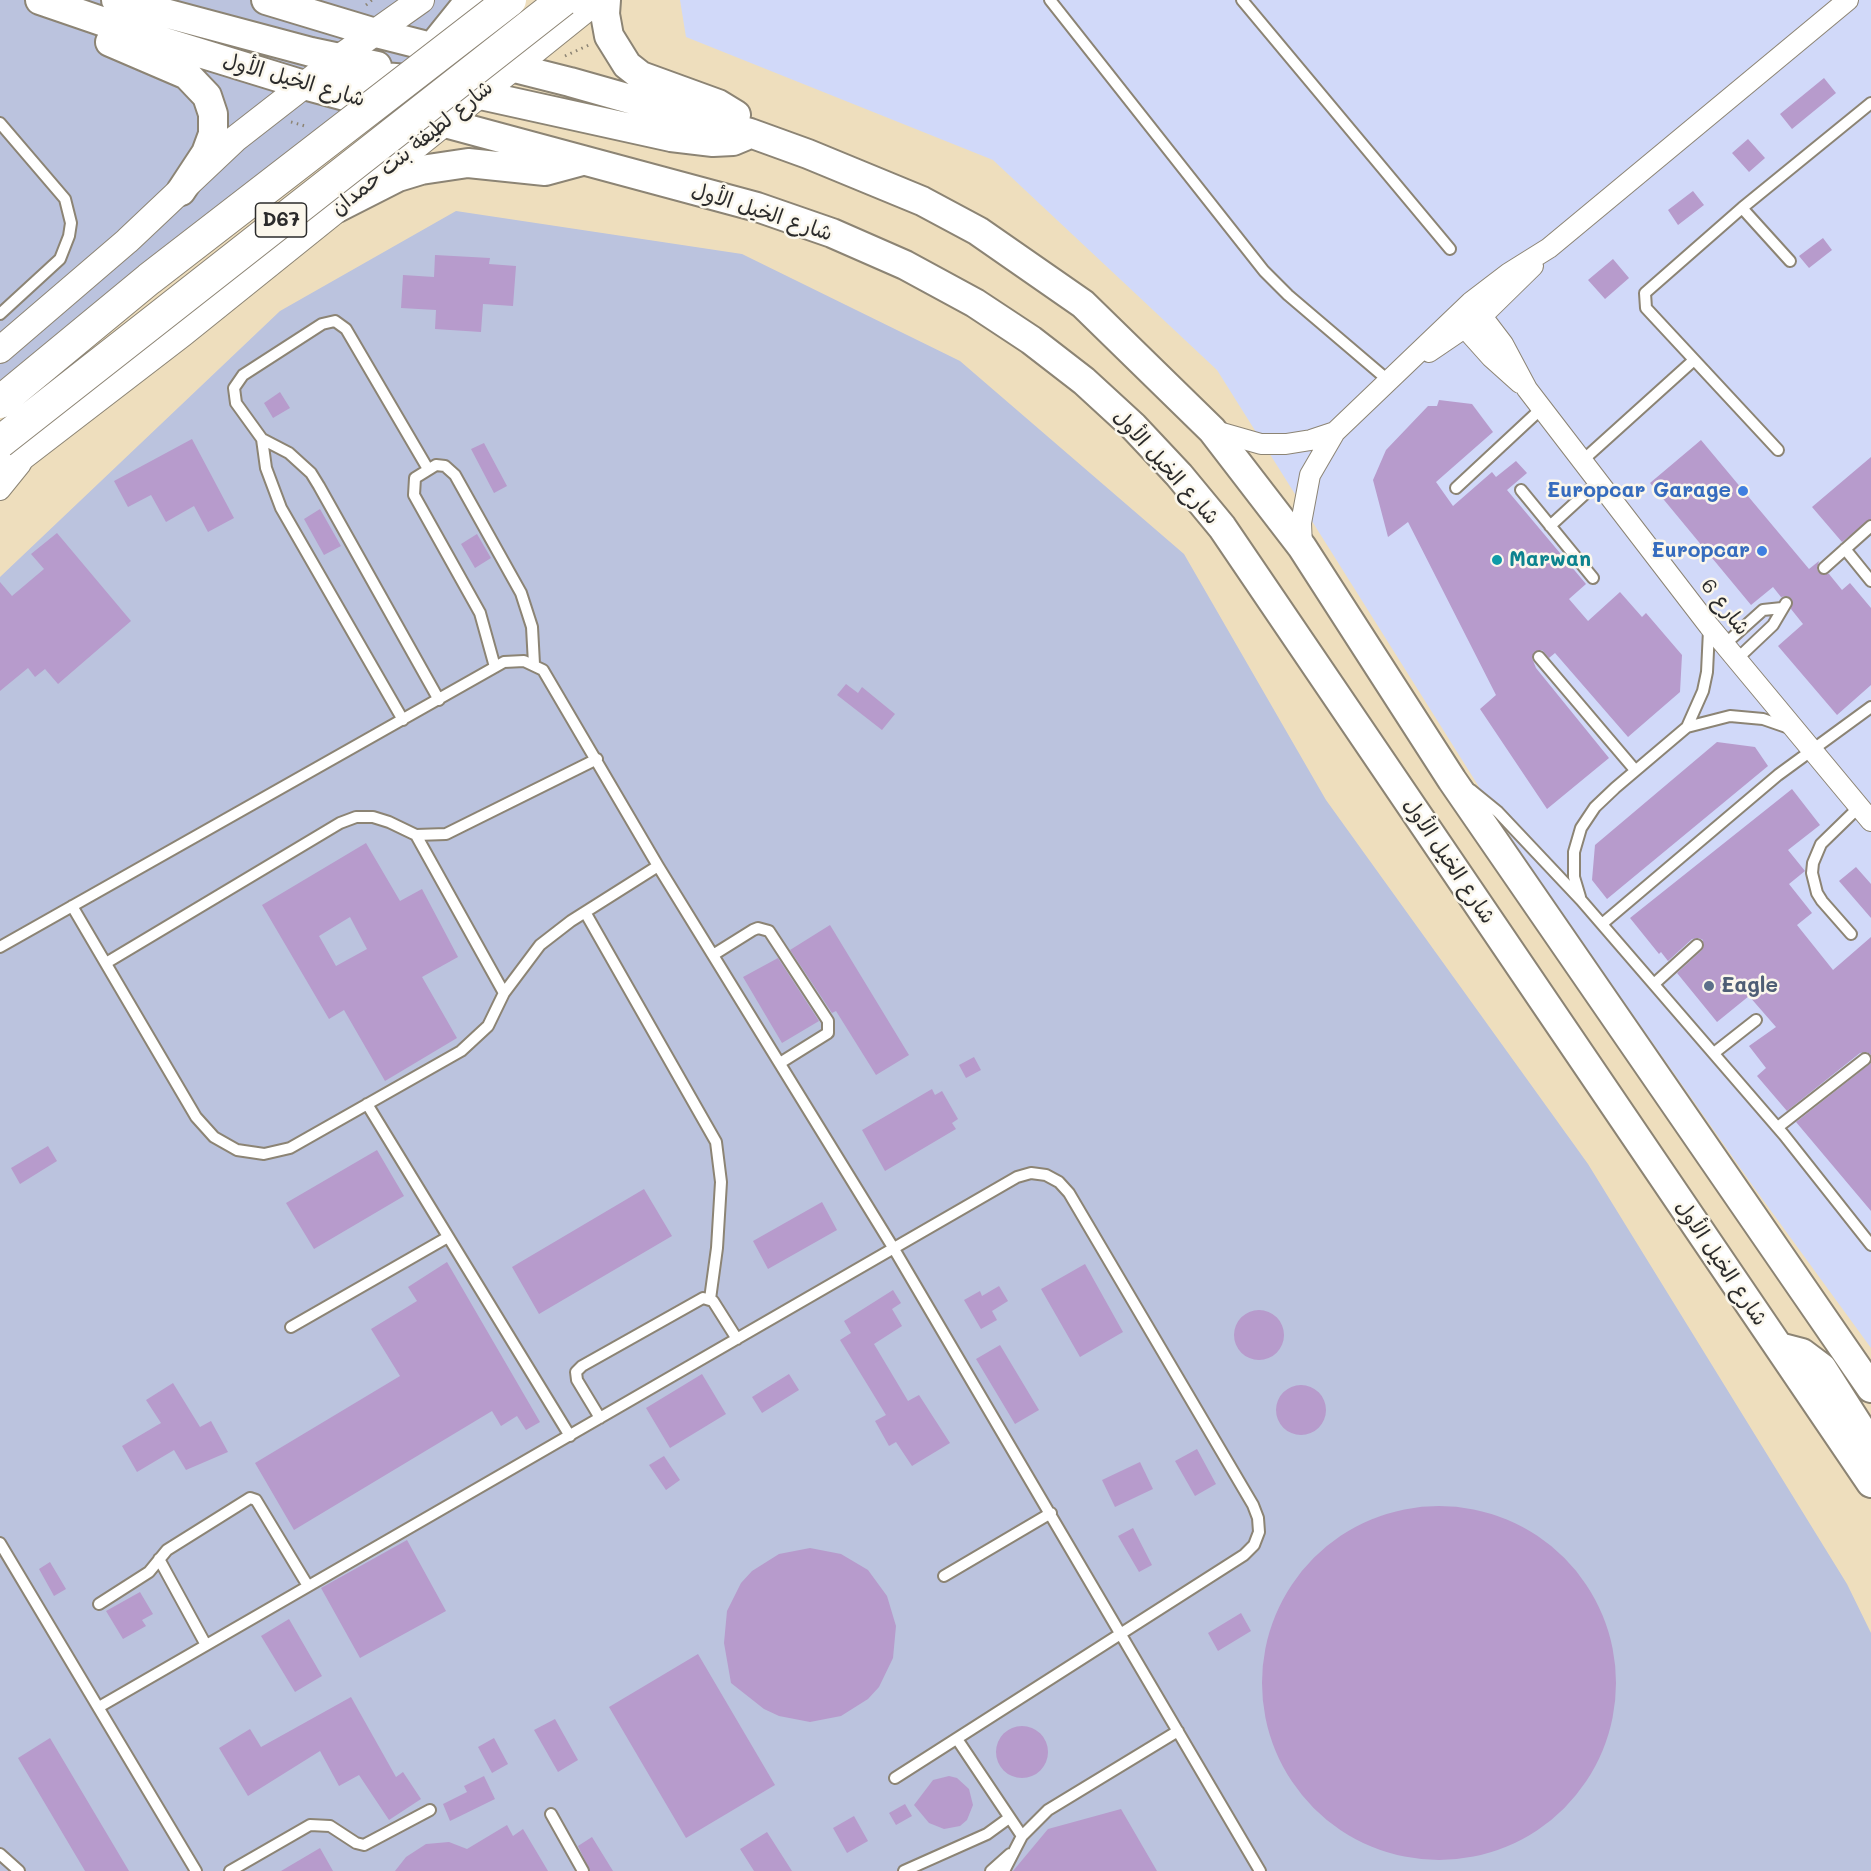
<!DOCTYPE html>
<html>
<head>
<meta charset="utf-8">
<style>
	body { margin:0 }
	canvas { display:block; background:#eedebd }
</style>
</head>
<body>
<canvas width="1871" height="1871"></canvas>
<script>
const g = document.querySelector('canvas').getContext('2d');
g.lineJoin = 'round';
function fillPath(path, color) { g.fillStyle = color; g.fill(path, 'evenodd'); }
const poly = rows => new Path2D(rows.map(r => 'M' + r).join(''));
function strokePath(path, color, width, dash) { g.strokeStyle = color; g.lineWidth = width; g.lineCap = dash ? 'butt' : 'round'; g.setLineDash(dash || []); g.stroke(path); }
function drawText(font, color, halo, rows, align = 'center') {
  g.font = font + ' Mali,"Playpen Sans Arabic",sans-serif'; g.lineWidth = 5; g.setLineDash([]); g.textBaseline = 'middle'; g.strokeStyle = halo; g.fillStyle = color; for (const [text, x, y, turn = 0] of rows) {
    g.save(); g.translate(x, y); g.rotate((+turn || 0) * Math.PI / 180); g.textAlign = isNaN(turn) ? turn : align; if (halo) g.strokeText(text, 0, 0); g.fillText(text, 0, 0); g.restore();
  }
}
const built = poly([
	[680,0,1871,0,1871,1348,1755,1189,1530,868,1217,370,993,160,686,37]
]);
const industrial = poly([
	[0,0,497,0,0,412],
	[456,211,742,254,960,361,1184,554,1326,800,1588,1164,1847,1584,1871,1633,1871,1871,0,1871,0,577,280,311]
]);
const building = poly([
	[1824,78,1836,93,1792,129,1780,114],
	[1748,139,1765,158,1749,172,1732,153],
	[1693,191,1704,205,1678,225,1668,210],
	[1823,238,1832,250,1809,268,1799,256],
	[435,255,490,258,489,264,516,266,513,306,483,304,481,332,435,329,436,310,401,308,403,275,434,277],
	[1613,259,1629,278,1605,299,1588,280],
	[280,392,290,408,273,418,264,403],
	[1439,400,1472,404,1493,432,1436,482,1453,506,1492,472,1496,477,1516,461,1527,473,1507,490,1586,584,1569,599,1588,621,1620,592,1642,617,1646,613,1682,655,1680,692,1628,737,1555,653,1549,658,1542,650,1534,652,1532,658,1536,668,1609,758,1547,809,1480,709,1496,695,1408,522,1388,537,1373,480,1386,450,1428,406,1437,406],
	[192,439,234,518,208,532,194,506,166,522,151,495,128,507,114,481],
	[1701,440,1809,569,1819,561,1817,569,1819,573,1829,574,1842,590,1850,583,1871,608,1871,685,1837,715,1778,646,1803,624,1791,609,1792,599,1787,596,1781,597,1773,587,1751,605,1650,483],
	[484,443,507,486,494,493,471,449],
	[1871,457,1871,519,1842,542,1812,507],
	[320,509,341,546,324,555,304,519],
	[57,533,131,621,58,684,45,669,35,677,28,668,0,691,0,582,12,596,44,569,31,554],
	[477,534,491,558,475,568,461,544],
	[846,684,858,693,862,687,895,714,882,730,837,695],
	[1717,742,1755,747,1768,766,1607,899,1592,880,1595,845],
	[1792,789,1820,825,1788,850,1805,871,1789,884,1812,913,1797,925,1833,970,1871,937,1871,1055,1867,1052,1860,1053,1787,1111,1757,1076,1766,1068,1749,1046,1776,1027,1749,996,1717,1022,1677,973,1702,950,1703,940,1699,938,1692,939,1668,961,1661,952,1659,954,1630,918],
	[366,843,400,901,422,889,458,957,422,977,457,1038,385,1081,344,1010,329,1019,262,905],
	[350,917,367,949,336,966,319,936],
	[1856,867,1871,884,1871,918,1839,881],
	[830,925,909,1055,876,1075,836,1011,832,1013,790,950],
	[778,958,819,1021,782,1043,743,977],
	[974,1057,981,1070,966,1078,959,1065],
	[1871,1063,1871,1211,1796,1122],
	[932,1089,935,1095,942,1091,958,1119,952,1123,956,1129,885,1171,862,1130],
	[48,1146,57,1161,20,1184,11,1168],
	[377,1150,404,1196,314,1249,286,1203],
	[644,1189,672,1236,539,1314,512,1267],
	[822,1202,837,1230,768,1269,753,1241],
	[447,1262,540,1422,526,1430,517,1416,501,1426,492,1411,294,1530,255,1463,400,1376,371,1329,417,1301,408,1287],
	[1085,1264,1123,1332,1080,1357,1041,1289],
	[999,1286,1008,1301,992,1311,997,1320,981,1329,964,1300,980,1291,982,1296],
	[893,1290,901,1303,892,1309,902,1326,874,1344,908,1401,919,1395,950,1443,912,1466,896,1442,889,1446,875,1421,886,1415,840,1340,851,1333,844,1321],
	'1234 1335a25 25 0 1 1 50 0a25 25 0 1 1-50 0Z',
	[1000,1345,1039,1410,1015,1424,976,1359],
	[702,1374,726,1414,670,1448,646,1408],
	[789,1374,799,1390,762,1413,752,1397],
	[173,1383,200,1427,211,1421,228,1452,186,1470,174,1450,137,1472,122,1446,161,1423,146,1400],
	'1276 1410a25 25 0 1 1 50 0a25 25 0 1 1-50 0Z',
	[1197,1449,1216,1484,1195,1496,1175,1461],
	[664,1456,680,1480,666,1490,649,1465],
	[1140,1462,1153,1489,1115,1507,1102,1480],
	'1262 1683a177 177 0 1 1 354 0a177 177 0 1 1-354 0Z',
	[1133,1528,1152,1565,1139,1572,1118,1536],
	[407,1540,446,1611,360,1658,321,1588],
	[810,1548,841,1554,868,1570,887,1596,896,1626,893,1658,879,1687,868,1699,841,1716,810,1722,779,1716,764,1709,731,1683,724,1643,727,1611,741,1583,752,1571,779,1554],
	[50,1562,66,1589,54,1596,39,1569],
	[140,1592,153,1614,142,1620,146,1626,123,1639,106,1611],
	[1241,1613,1251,1631,1218,1651,1208,1633],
	[289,1619,322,1676,295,1692,261,1636],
	[698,1654,775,1785,686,1838,609,1707],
	[351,1697,396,1777,403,1772,421,1799,389,1820,359,1775,339,1786,320,1751,248,1796,219,1748,250,1729,261,1747],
	[555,1719,578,1760,558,1772,534,1730],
	'996 1752a26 26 0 1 1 52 0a26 26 0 1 1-52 0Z',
	[50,1738,129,1871,85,1871,18,1758],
	[494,1738,508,1764,492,1773,478,1747],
	[484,1776,495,1799,450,1821,443,1804,467,1792,464,1786],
	[949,1776,957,1778,969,1789,973,1805,967,1820,960,1826,944,1829,929,1823,914,1805,933,1780],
	[905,1804,912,1816,896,1825,889,1813],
	[1121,1809,1157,1871,1013,1871,1048,1829],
	[854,1816,868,1841,847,1853,833,1828],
	[507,1825,513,1836,523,1829,548,1871,395,1871,406,1857,426,1844,449,1842,467,1849],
	[767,1832,792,1871,754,1871,740,1849],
	[592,1837,613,1871,590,1871,578,1846],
	[320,1848,333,1871,281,1871]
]);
const path = poly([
	[366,5,372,0],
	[565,56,589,45],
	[291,122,305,126]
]);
const service = poly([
	[1050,0,1264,271,1288,295,1389,381],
	[1242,0,1450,249],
	[0,123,65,199,71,223,69,236,60,259,0,314],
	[1742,208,1790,261],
	[262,439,289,453,311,473,319,486,439,700],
	[1778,450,1646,308,1645,293,1742,208,1871,103],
	[1582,461,1694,360],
	[1456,488,1542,408],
	[1521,490,1593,578],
	[1550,526,1598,482],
	[1845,549,1871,581],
	[1824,568,1871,526],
	[1724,645,1763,610,1782,608],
	[1539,657,1635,770],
	[1736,660,1773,625,1786,603],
	[495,667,480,613,414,495,415,478,436,465,445,466,455,475,521,593,532,627,534,664],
	[403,720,281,508,266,468,262,439,236,403,234,388,243,375,322,324,335,321,346,329,428,469],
	[1687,727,1703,691,1707,672,1709,630],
	[1471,790,1498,812,1581,900,1784,1135,1871,1245],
	[416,835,504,993],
	[1580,897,1574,877,1574,852,1581,828,1595,807,1615,788,1687,727,1730,716,1763,719,1789,728],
	[72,906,196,1117,214,1137,237,1150,264,1154,290,1148,461,1051,488,1026,504,993,540,945,571,921,658,866],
	[585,912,716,1142,721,1182,717,1248,710,1299],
	[1602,924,1778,775,1871,707],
	[1851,934,1822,901,1817,893,1812,873,1813,863,1821,844,1859,807],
	[0,947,504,662,524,661,543,670,658,866,894,1249,1260,1871],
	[713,955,753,930,758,928,769,931,828,1021,828,1033,780,1063],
	[106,963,340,823,356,817,373,817,389,822,416,835,446,834,597,759],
	[1654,984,1697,945],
	[1714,1053,1756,1020],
	[367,1104,570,1436],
	[1778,1127,1865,1059],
	[291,1327,448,1237],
	[600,1418,577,1380,576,1372,582,1366,703,1298,713,1301,737,1339],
	[0,1543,196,1871],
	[159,1559,206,1645],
	[944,1576,1051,1513],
	[99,1604,149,1572,167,1550,250,1498,256,1500,308,1586],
	[99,1707,1017,1177,1031,1173,1046,1175,1059,1182,1069,1193,1253,1505,1258,1518,1259,1532,1254,1545,1244,1555,895,1778],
	[957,1739,1022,1836],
	[551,1814,583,1871],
	[0,1854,19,1871],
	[230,1871,310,1825,330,1826,356,1843,364,1845,430,1810],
	[904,1871,987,1834,1009,1818],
	[991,1871,1010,1854],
	[1004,1871,1022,1836,1048,1810,1178,1731]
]);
const minor = poly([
	[1471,302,1503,344,1527,389,1709,626,1871,821],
	[1457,319,1491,357,1520,383],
	[1429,352,1482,316,1533,266],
	[1212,430,1261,444,1286,444,1311,440,1335,432],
	[0,490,21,464],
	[1302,547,1301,523,1310,475,1335,432,1471,302,1509,273,1549,248,1848,0]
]);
const tertiary = poly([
	[0,350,127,241,235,139,339,58,421,0],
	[0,474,182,334,597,0]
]);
const secondary = poly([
	[40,0,148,37,304,85,757,207,832,233,905,265,975,303,1031,340,1084,381,1133,426,1179,475,1222,527,1871,1483],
	[116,0,311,52,377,66],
	[266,0,372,32,570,82,750,133,808,154,922,201,978,231,1083,304,1212,430,1302,547,1452,780,1871,1388],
	[606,0,605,14,609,36,627,65,641,76,718,104,736,115],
	[110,42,187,75,207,96,213,114,213,134,206,153,181,191],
	[428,62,433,46,470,0],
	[314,83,370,76,408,79,671,137,713,142,733,141,745,136],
	[337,208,398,177,421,170,468,163,545,171,582,161],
	[1779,1347,1802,1353,1822,1368,1871,1445]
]);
const primaryBridge = poly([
	[0,402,149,279,510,0],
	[0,442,563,0]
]);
const markers = [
	[1743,491,6,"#3f7fe0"],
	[1762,551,6,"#3f7fe0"],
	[1497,560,6,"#0f9aa8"],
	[1709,986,6,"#5c6f8a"]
];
const shields = [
	[281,220,51]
];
const shieldNames = [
	["D67",281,220]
];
const streetNames = [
	["شارع الخيل الأول",294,80,16],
	["شارع لطيفة بنت حمدان",412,148,-39],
	["شارع الخيل الأول",762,212,18],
	["شارع الخيل الأول",1166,467,48],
	["شارع 6",1725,607,52],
	["شارع الخيل الأول",1449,861,56],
	["شارع الخيل الأول",1721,1263,56]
];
const shopNames = [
	["Europcar Garage",1731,491],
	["Europcar",1750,551]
];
const cultureNames = [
	["Marwan",1509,560]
];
const serviceNames = [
	["Eagle",1721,986]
];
fillPath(built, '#d1d9f9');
fillPath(industrial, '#bbc3de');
fillPath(building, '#b79bcc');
strokePath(service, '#8c8474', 14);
strokePath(minor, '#8c8474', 22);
strokePath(tertiary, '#8c8474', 28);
strokePath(secondary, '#8c8474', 32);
strokePath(path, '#8c8474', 3, [1.5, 4.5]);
strokePath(service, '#fff', 10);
strokePath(minor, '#fff', 20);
strokePath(tertiary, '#fff', 26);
strokePath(secondary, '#fff', 28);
strokePath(primaryBridge, '#8c8474', 34, []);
strokePath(primaryBridge, '#fff', 32);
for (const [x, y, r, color] of markers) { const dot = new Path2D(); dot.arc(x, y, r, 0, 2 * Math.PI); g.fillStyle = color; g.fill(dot); strokePath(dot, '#fbf7ec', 2); }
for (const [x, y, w] of shields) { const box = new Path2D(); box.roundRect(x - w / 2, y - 17, w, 34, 4.5); g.fillStyle = '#fbf7ec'; g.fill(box); strokePath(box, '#2b2b2b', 1.5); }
drawText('bold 20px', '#2b2b2b', null, shieldNames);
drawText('21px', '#2b2b2b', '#fbf7ec', streetNames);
drawText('bold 21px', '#366cbe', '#fbf7ec', shopNames, 'right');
drawText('bold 21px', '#0d838f', '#fbf7ec', cultureNames, 'left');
drawText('bold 21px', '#4e5e75', '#fbf7ec', serviceNames, 'left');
</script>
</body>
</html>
